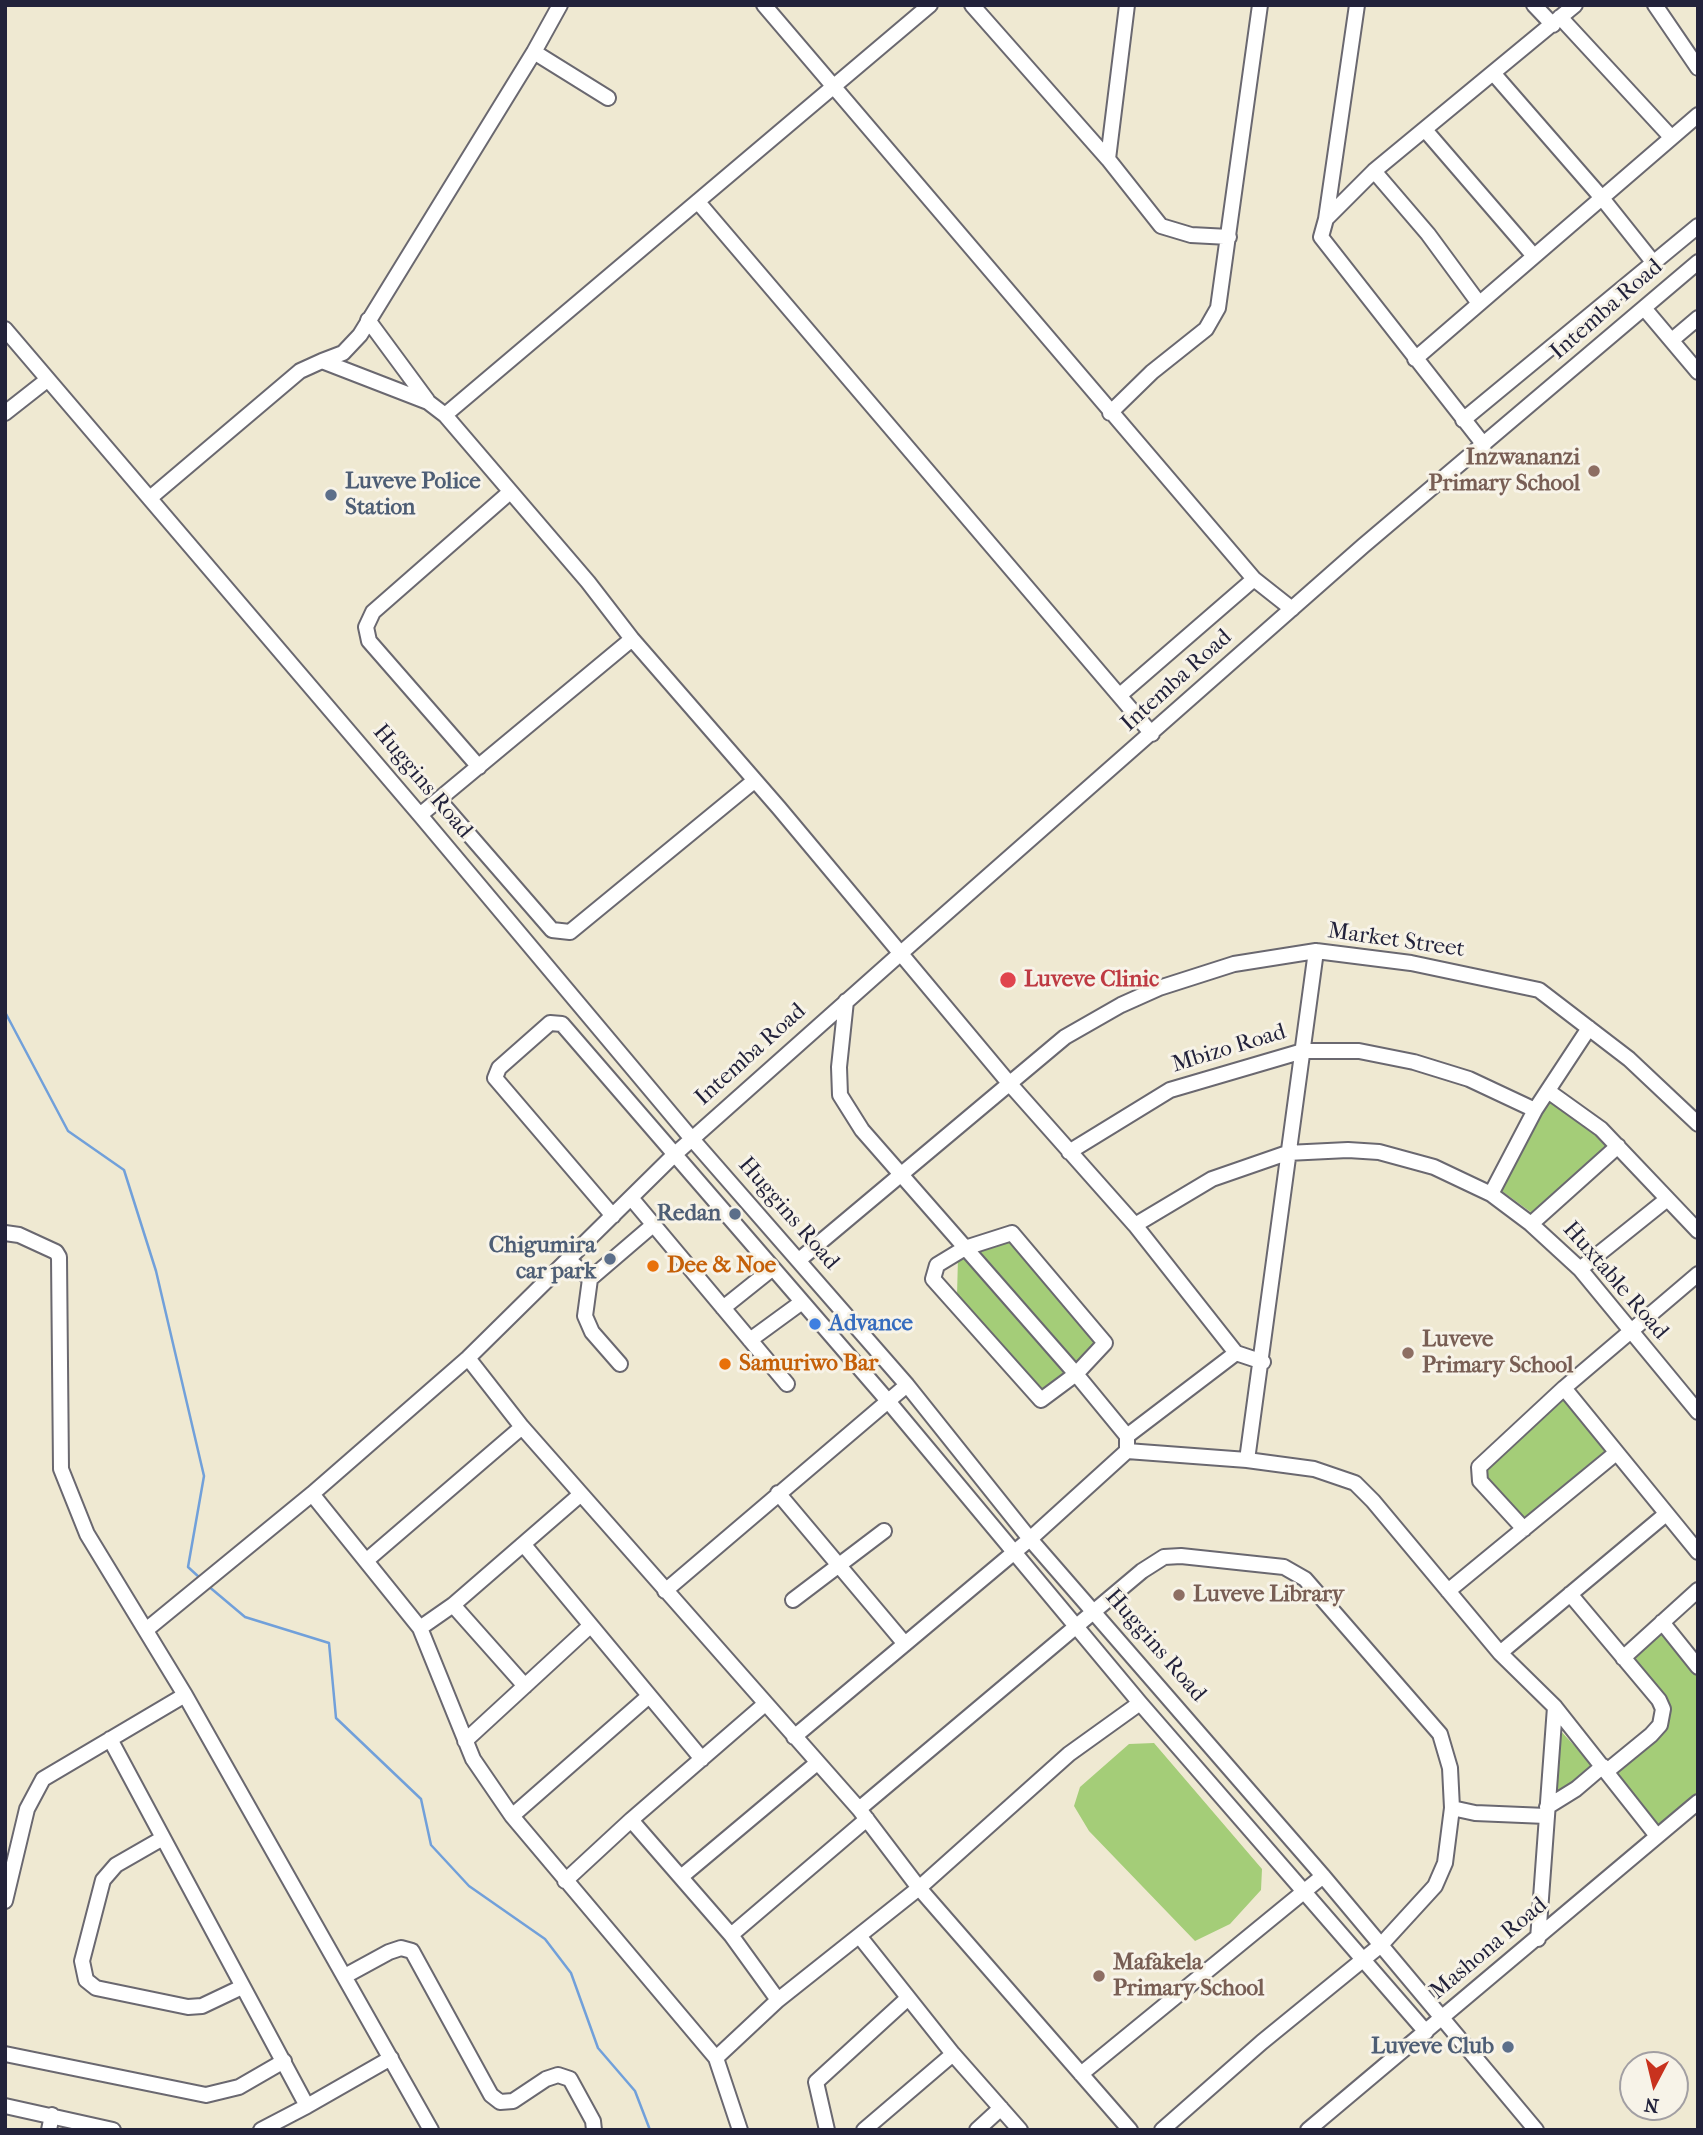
<!DOCTYPE html>
<html>
<head>
<meta charset="utf-8">
<style>
	body { margin:0 }
	#map { position:relative; width:1703px; height:2135px; overflow:hidden; background:#efe9d2; font-family:"IM FELL French Canon",serif }
	canvas { display:block }
	.frame { position:absolute; inset:0; border:7px solid #22223b; pointer-events:none }
	.north { position:absolute; left:1619px; top:2051px; width:70px; height:70px; box-sizing:border-box; background:#f7f3e8; border:2px solid #a29fa3; border-radius:50%; rotate:187deg; font-size:19px; font-weight:700; line-height:28px; text-align:center; color:#22223b }
	.north::after { content:''; display:block; margin:auto; width:24px; height:32px; background:#c8321e; clip-path:polygon(50% 0,100% 100%,50% 72%,0 100%) }
</style>
</head>
<body>
<div id="map">
<canvas width="1703" height="2135"></canvas>
<div class="frame"></div>
<div class="north">N</div>
</div>
<script>
const g = document.querySelector('canvas').getContext('2d');
g.lineJoin = 'round';
function fillPath(path, color) { g.fillStyle = color; g.fill(path, 'evenodd'); }
const poly = rows => new Path2D(rows.map(r => 'M' + r).join(''));
function strokePath(path, color, width, dash) { g.strokeStyle = color; g.lineWidth = width; g.lineCap = dash ? 'butt' : 'round'; g.setLineDash(dash || []); g.stroke(path); }
function drawText(font, color, halo, rows, align = 'center') {
  g.font = font + ' "IM FELL French Canon",serif'; g.lineWidth = 6; g.setLineDash([]); g.textBaseline = 'middle'; g.strokeStyle = halo; g.fillStyle = color; for (const [text, x, y, turn = 0] of rows) {
    g.save(); g.translate(x, y); g.rotate((+turn || 0) * Math.PI / 180); g.textAlign = isNaN(turn) ? turn : align; if (halo) g.strokeText(text, 0, 0); g.fillText(text, 0, 0); g.restore();
  }
}
const green = poly([
	[1550,1098,1610,1145,1532,1213,1499,1189],
	[1012,1240,1098,1345,1043,1394,957,1296,958,1257],
	[1563,1398,1609,1453,1525,1523,1483,1480,1483,1467],
	[1659,1630,1698,1676,1698,1798,1658,1831,1612,1772,1669,1720,1669,1710,1627,1659],
	[1557,1727,1595,1768,1550,1802],
	[1154,1743,1262,1869,1261,1890,1230,1924,1195,1941,1089,1831,1074,1806,1080,1787,1129,1744]
]);
const stream = poly([
	[5,1012,68,1131,124,1170,156,1271,204,1476,188,1567,200,1578],
	[207,1585,245,1617,329,1643,336,1718,421,1799,431,1845,469,1886,545,1939,571,1973,598,2048,635,2091,650,2130]
]);
const minor = poly([
	[764,5,1254,579,1292,609],
	[972,5,1108,159,1161,226,1191,235,1229,237],
	[1534,5,1553,25],
	[1655,5,1698,68],
	[1560,17,1671,137],
	[534,52,608,98],
	[1494,74,1602,198,1653,262],
	[1426,131,1533,255],
	[1108,159,1127,5],
	[1374,171,1428,234,1478,302],
	[698,202,1152,734],
	[1326,219,1357,5],
	[1644,308,1698,372],
	[368,320,427,400],
	[5,329,420,815,692,1139,907,1385,1030,1539,1323,1876,1536,2130],
	[1672,340,1698,318],
	[1415,359,1698,115],
	[322,361,343,353,360,335,534,52,560,5],
	[5,413,47,380],
	[1110,413,1152,372,1206,329,1218,308,1260,5],
	[445,415,930,5],
	[1463,420,1698,226],
	[1484,445,1321,237,1326,219,1374,171,1575,5],
	[150,498,300,371,322,361,428,402,445,415,588,582,632,639,779,808,1009,1083,1135,1225,1236,1353,1263,1362],
	[1120,695,1254,579],
	[479,767,369,641,366,627,373,612,510,492],
	[439,800,552,930,570,932,754,781],
	[420,815,632,639],
	[846,1001,839,1067,840,1095,862,1130,1076,1374,1127,1436,1127,1451],
	[1548,1091,1601,1129,1698,1231],
	[1069,1152,1170,1090,1303,1051,1359,1051,1414,1062,1469,1079,1535,1110],
	[1491,1194,1535,1110,1589,1028],
	[632,1199,787,1384],
	[613,1216,495,1078,499,1068,550,1023,562,1024,888,1401,1140,1703,1426,2032],
	[1531,1224,1618,1146],
	[1135,1225,1212,1179,1287,1153,1348,1150,1379,1152,1434,1167,1491,1194,1531,1224,1580,1269,1698,1412],
	[5,1233,19,1235,56,1252,59,1257,61,1469,87,1534,185,1695,431,2130],
	[1012,1233,1105,1343,1076,1374,1041,1400,933,1279,937,1265,965,1248,1012,1233],
	[799,1260,1065,1037,1121,1005,1159,988,1234,964,1316,951,1411,963,1539,990,1629,1059,1698,1124],
	[570,1261,590,1279,585,1316,592,1332,620,1364],
	[1580,1269,1666,1200],
	[590,1279,653,1225],
	[723,1308,773,1268],
	[750,1340,802,1302],
	[468,1358,522,1427,859,1809,919,1888,1130,2130],
	[1564,1388,1698,1552],
	[1127,1436,1236,1353],
	[1247,1460,1316,951],
	[778,1493,905,1644],
	[312,1494,420,1628,473,1759,512,1816,716,2058,740,2130],
	[1524,1529,1480,1481,1479,1467,1564,1388,1698,1274],
	[524,1545,702,1759],
	[367,1560,522,1427],
	[665,1591,907,1385],
	[1448,1591,1616,1453],
	[1570,1594,1659,1700,1663,1709,1660,1725,1651,1735,1607,1771],
	[793,1600,884,1531],
	[453,1605,525,1686],
	[1662,1622,1698,1667],
	[420,1628,453,1605,581,1494],
	[146,1630,312,1494,468,1358,674,1155,901,953,1363,546,1698,262],
	[1500,1653,1666,1514],
	[1623,1658,1698,1590],
	[794,1737,1030,1539,1127,1451,1247,1460,1314,1469,1355,1483,1373,1501,1500,1653,1555,1707,1657,1836],
	[110,1739,307,2106,391,2058],
	[465,1741,590,1626],
	[1547,1807,1576,1789,1603,1766],
	[1452,1808,1475,1813,1546,1816],
	[859,1809,1142,1571,1164,1557,1181,1556,1284,1567,1305,1579,1440,1734,1450,1768,1452,1808,1445,1863,1435,1886,1381,1945,1262,2042,1162,2130],
	[512,1816,649,1696],
	[631,1820,731,1935,778,2000],
	[163,1838,116,1865,103,1880,82,1961,86,1980,96,1988,188,2007,202,2006,242,1987],
	[681,1877,817,1763],
	[565,1881,631,1820,765,1704],
	[5,1901,27,1809,43,1779,185,1695],
	[731,1935,867,1819],
	[860,1937,953,2054,1020,2130],
	[1538,1939,1555,1707],
	[345,1976,389,1952,401,1948,412,1951,491,2095,500,2102,513,2101,546,2079,558,2075,570,2079,593,2121,594,2130],
	[5,2054,206,2095,239,2087,284,2061],
	[716,2058,778,2000,919,1888,1069,1754,1140,1703],
	[1081,2074,1323,1876],
	[5,2106,113,2130],
	[49,2130,52,2115],
	[261,2130,307,2106],
	[827,2130,816,2082,908,1998],
	[864,2130,953,2054],
	[977,2130,1001,2108],
	[1308,2130,1698,1802]
]);
const markers = [
	[1594,471,7,"#8d6e63"],
	[331,495,7,"#5c6f8a"],
	[1008,980,9,"#e0444e"],
	[735,1214,7,"#5c6f8a"],
	[610,1259,7,"#5c6f8a"],
	[653,1266,7,"#e8710a"],
	[815,1324,7,"#3f7fe0"],
	[1408,1353,7,"#8d6e63"],
	[725,1364,7,"#e8710a"],
	[1179,1595,7,"#8d6e63"],
	[1099,1976,7,"#8d6e63"],
	[1508,2047,7,"#5c6f8a"]
];
const streetNames = [
	["Intemba Road",1607,310,-41],
	["Intemba Road",1177,681,-42],
	["Huggins Road",422,782,50],
	["Market Street",1396,941,8],
	["Mbizo Road",1229,1049,-17],
	["Intemba Road",751,1055,-42],
	["Huggins Road",788,1214,49],
	["Huxtable Road",1615,1281,49],
	["Huggins Road",1155,1646,49],
	["Mashona Road",1489,1949,-40]
];
const educationNames = [
	["Inzwananzi",1580,458,"right"],
	["Primary School",1580,484,"right"],
	["Luveve",1422,1340],
	["Primary School",1422,1366],
	["Luveve Library",1193,1595],
	["Mafakela",1113,1963],
	["Primary School",1113,1989]
];
const serviceNames = [
	["Luveve Police",345,482,"left"],
	["Station",345,508,"left"],
	["Redan",721,1214],
	["Chigumira",596,1246],
	["car park",596,1272],
	["Luveve Club",1494,2047]
];
const healthNames = [
	["Luveve Clinic",1024,980]
];
const foodNames = [
	["Dee & Noe",667,1266],
	["Samuriwo Bar",739,1364]
];
const shopNames = [
	["Advance",829,1324]
];
fillPath(green, '#a4cd78');
strokePath(stream, '#71a0da', 2.5);
strokePath(minor, '#6a6870', 18);
strokePath(minor, '#fff', 14);
for (const [x, y, r, color] of markers) { const dot = new Path2D(); dot.arc(x, y, r, 0, 2 * Math.PI); g.fillStyle = color; g.fill(dot); strokePath(dot, '#f7f3e8', 2.5); }
drawText('23px', '#22223b', '#f7f3e8', streetNames);
drawText('bold 23px', '#785e54', '#f7f3e8', educationNames, 'left');
drawText('bold 23px', '#4e5e75', '#f7f3e8', serviceNames, 'right');
drawText('bold 23px', '#be3a42', '#f7f3e8', healthNames, 'left');
drawText('bold 23px', '#c56008', '#f7f3e8', foodNames, 'left');
drawText('bold 23px', '#366cbe', '#f7f3e8', shopNames, 'left');
</script>
</body>
</html>
